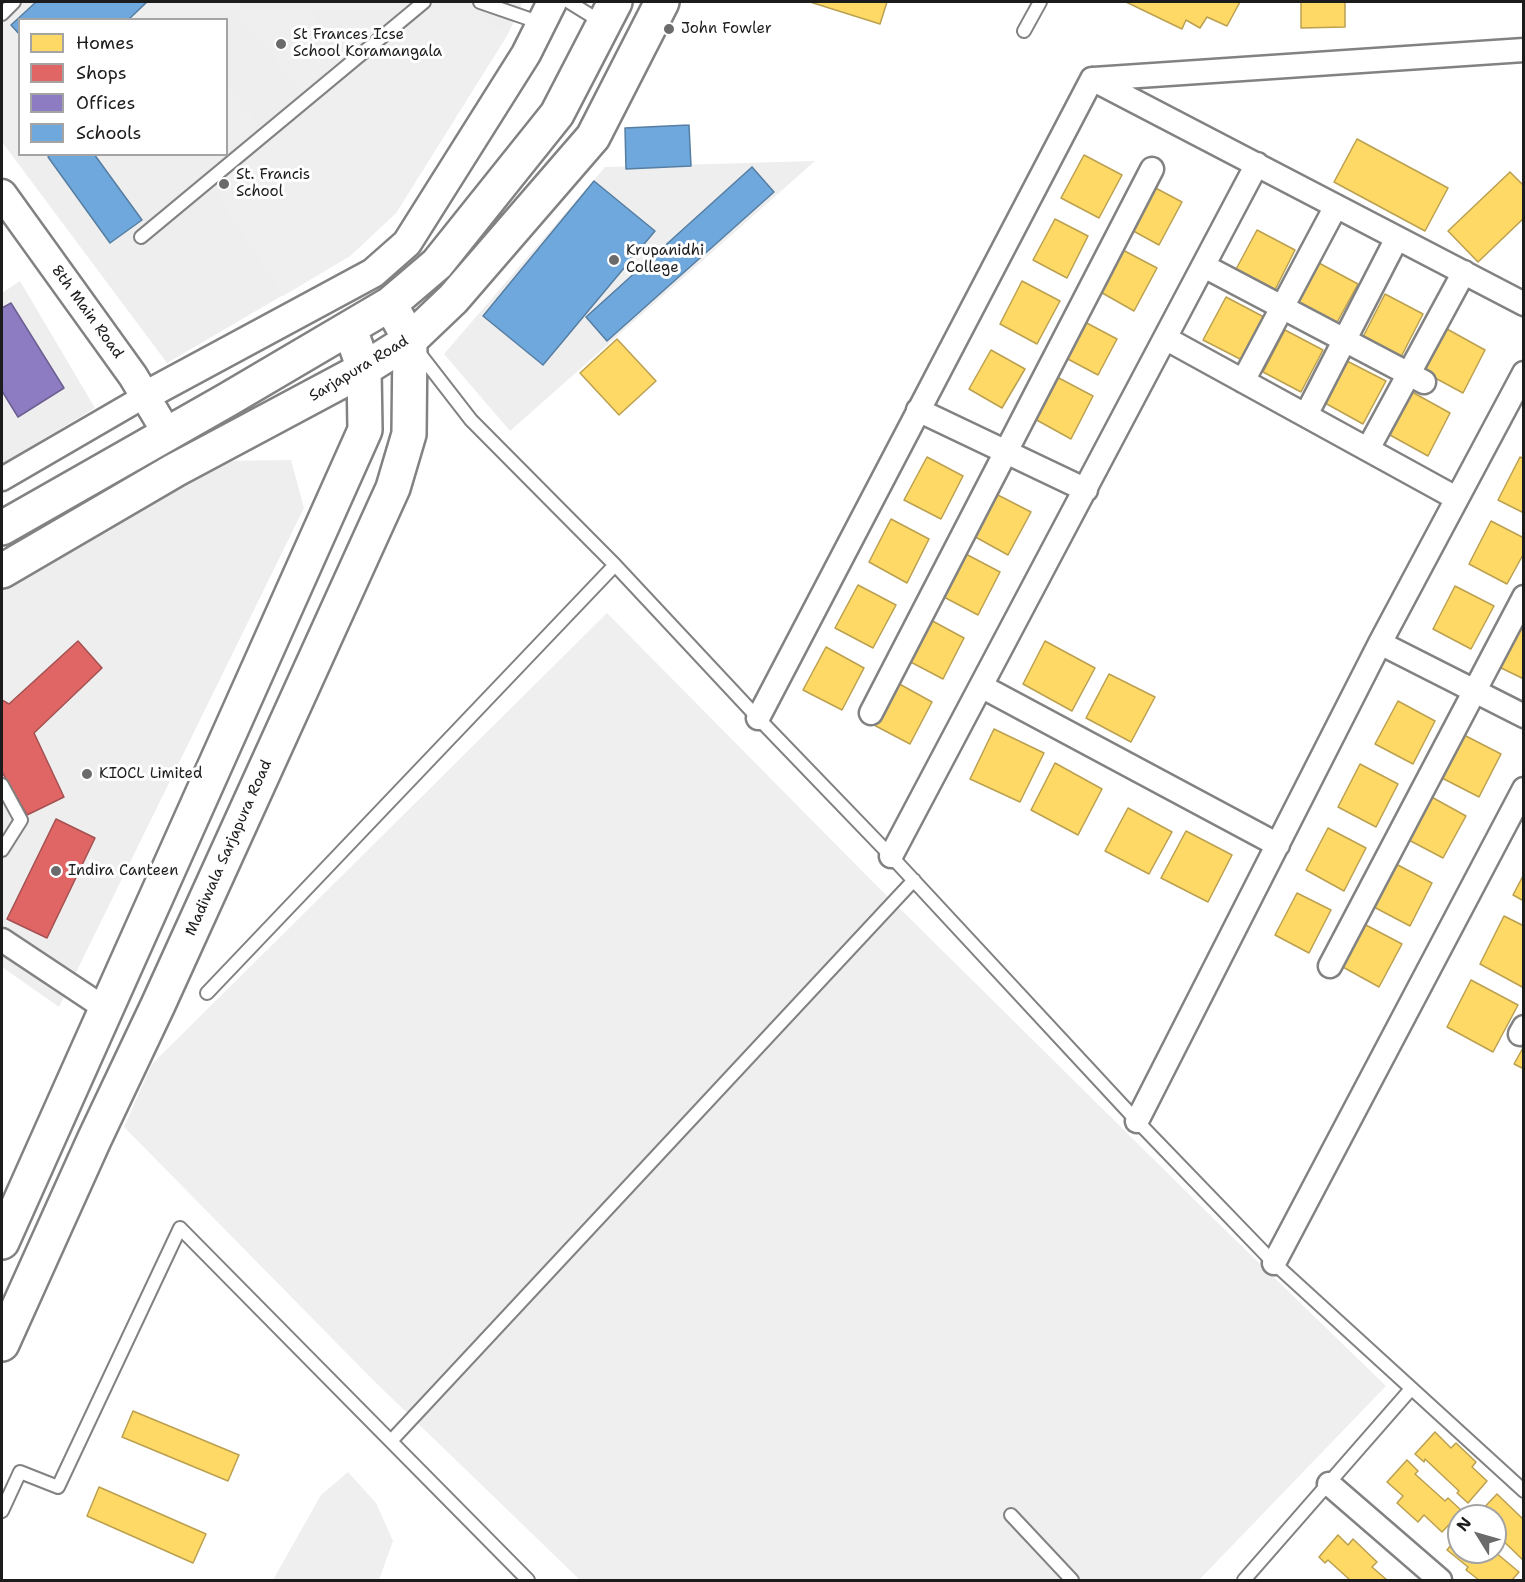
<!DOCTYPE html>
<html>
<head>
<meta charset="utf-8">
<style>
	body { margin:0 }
	#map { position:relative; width:1525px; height:1582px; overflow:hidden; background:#fff; font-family:"Shantell Sans",sans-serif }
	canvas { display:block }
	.frame { position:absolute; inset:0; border:3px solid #1c1c1c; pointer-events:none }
	.legend { position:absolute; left:18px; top:18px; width:210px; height:138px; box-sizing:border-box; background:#fff; border:2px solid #a4a4a4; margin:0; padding:8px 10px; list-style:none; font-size:18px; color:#1c1c1c }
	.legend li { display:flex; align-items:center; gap:12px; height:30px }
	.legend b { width:30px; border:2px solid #a4a4a4 }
	.north { position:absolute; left:1447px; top:1504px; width:60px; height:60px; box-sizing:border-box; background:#fff; border:2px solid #a4a4a4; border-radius:50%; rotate:307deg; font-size:16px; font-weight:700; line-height:24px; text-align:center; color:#1c1c1c }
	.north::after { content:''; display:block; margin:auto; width:21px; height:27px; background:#6b6b6b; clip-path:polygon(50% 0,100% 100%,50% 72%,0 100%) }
</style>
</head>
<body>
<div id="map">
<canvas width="1525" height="1582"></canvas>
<div class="frame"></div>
<ul class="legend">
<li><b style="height:16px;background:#ffd966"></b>Homes</li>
<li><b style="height:16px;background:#e06666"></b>Shops</li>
<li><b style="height:16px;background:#8e7cc3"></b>Offices</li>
<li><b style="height:16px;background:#6fa8dc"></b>Schools</li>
</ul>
<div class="north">N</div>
</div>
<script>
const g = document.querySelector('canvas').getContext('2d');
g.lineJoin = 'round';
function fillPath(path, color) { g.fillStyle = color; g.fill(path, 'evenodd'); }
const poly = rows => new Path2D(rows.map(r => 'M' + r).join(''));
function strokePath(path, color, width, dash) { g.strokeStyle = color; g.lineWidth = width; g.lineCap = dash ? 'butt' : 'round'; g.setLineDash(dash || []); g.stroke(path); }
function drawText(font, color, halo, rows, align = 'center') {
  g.font = font + ' "Shantell Sans",sans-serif'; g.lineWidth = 6; g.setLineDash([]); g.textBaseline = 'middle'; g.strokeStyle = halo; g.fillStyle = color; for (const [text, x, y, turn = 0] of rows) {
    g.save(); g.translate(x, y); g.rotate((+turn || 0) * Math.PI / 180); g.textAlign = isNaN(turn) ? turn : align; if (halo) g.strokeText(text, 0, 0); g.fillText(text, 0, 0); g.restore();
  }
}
const built = poly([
	[8,2,523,2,508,34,396,213,350,256,167,363,2,142,2,7],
	[20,20,226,20,226,154,20,154],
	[815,161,510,431,444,354,605,167],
	[20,281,95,408,2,464,2,293],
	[291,460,304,508,59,1007,2,967,2,582,212,461]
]);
const green = poly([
	[249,2,302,2,346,53,301,92,235,13],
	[436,2,465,2,508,34,396,213,350,256,283,296,213,188],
	[227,85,259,124,227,151,226,151],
	[607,613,871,880,1218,1223,1386,1386,1199,1580,580,1580,374,1381,124,1127,152,1064],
	[348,1472,376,1503,393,1541,379,1580,273,1580,321,1495]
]);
const homes = poly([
	[810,2,887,2,880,24,810,2],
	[1126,2,1240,2,1227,26,1207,17,1200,28,1186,20,1182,29,1126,2],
	[1301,2,1345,2,1345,27,1301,28,1301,2],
	[1357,139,1448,188,1425,231,1334,182,1357,139],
	[1084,155,1122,175,1099,218,1061,198,1084,155],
	[1510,172,1524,186,1524,218,1478,262,1448,231,1510,172],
	[1148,184,1182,202,1159,245,1126,227,1148,184],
	[1055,219,1088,236,1067,278,1033,260,1055,219],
	[1257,230,1295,250,1273,294,1234,273,1257,230],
	[1119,248,1157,268,1134,311,1097,290,1119,248],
	[1319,263,1358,284,1335,326,1297,306,1319,263],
	[1022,281,1060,301,1037,344,1000,324,1022,281],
	[1385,294,1423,314,1401,357,1363,337,1385,294],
	[1226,297,1264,317,1242,360,1203,340,1226,297],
	[1083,321,1117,339,1098,375,1064,357,1083,321],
	[1447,329,1485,350,1463,393,1424,372,1447,329],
	[1285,330,1323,350,1301,392,1263,372,1285,330],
	[617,339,656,381,619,415,580,373,617,339],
	[991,350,1025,369,1002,408,969,389,991,350],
	[1347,361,1386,381,1363,424,1325,403,1347,361],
	[1055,376,1093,396,1071,439,1033,418,1055,376],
	[1412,392,1450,413,1428,456,1390,435,1412,392],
	[927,457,963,476,941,519,904,500,927,457],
	[1520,457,1524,459,1524,513,1498,500,1520,457],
	[992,492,1031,512,1008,555,970,534,992,492],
	[891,519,929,539,907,583,869,562,891,519],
	[1491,521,1524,538,1524,553,1507,584,1469,564,1491,521],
	[962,552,1000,572,978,615,940,595,962,552],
	[858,585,896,605,873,648,835,628,858,585],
	[1455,586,1494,606,1471,649,1433,629,1455,586],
	[927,618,964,638,943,679,905,659,927,618],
	[1520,623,1524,625,1524,679,1497,666,1520,623],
	[1045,641,1095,668,1072,711,1023,684,1045,641],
	[826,647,864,668,842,710,803,690,826,647],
	[1109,674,1155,697,1131,742,1086,718,1109,674],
	[894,681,932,702,910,744,872,724,894,681],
	[1398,701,1435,721,1413,764,1375,744,1398,701],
	[994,729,1044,753,1020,802,970,779,994,729],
	[1462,734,1501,754,1479,797,1440,777,1462,734],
	[1055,763,1102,789,1078,835,1031,810,1055,763],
	[1360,764,1398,784,1376,827,1338,807,1360,764],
	[1428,795,1466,816,1443,858,1405,838,1428,795],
	[1128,808,1172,832,1149,874,1105,851,1128,808],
	[1328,828,1366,848,1344,891,1306,870,1328,828],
	[1186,831,1232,855,1208,902,1161,878,1186,831],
	[1394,863,1432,883,1410,926,1372,906,1394,863],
	[1524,874,1524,901,1513,895,1524,874],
	[1297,893,1331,910,1309,953,1275,935,1297,893],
	[1504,916,1524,926,1524,988,1480,964,1504,916],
	[1364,924,1402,944,1379,987,1341,966,1364,924],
	[1471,980,1518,1005,1493,1052,1447,1027,1471,980],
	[1524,1046,1524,1069,1514,1064,1524,1046],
	[133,1411,239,1455,228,1481,122,1437,133,1411],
	[1435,1432,1451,1448,1456,1443,1476,1462,1472,1467,1487,1481,1468,1503,1457,1493,1459,1491,1425,1459,1424,1462,1415,1454,1435,1432],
	[1407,1460,1418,1471,1415,1474,1445,1501,1448,1498,1462,1511,1442,1532,1424,1515,1418,1522,1397,1503,1403,1496,1387,1482,1407,1460],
	[99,1487,206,1534,193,1563,87,1516,99,1487],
	[1497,1494,1524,1520,1524,1561,1495,1533,1495,1516,1477,1515,1497,1494],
	[1338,1535,1348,1545,1353,1539,1377,1562,1372,1567,1387,1580,1350,1580,1328,1560,1325,1563,1319,1557,1338,1535],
	[1459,1535,1459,1552,1495,1552,1519,1572,1512,1580,1479,1580,1466,1570,1468,1567,1447,1550,1459,1535]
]);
const shops = poly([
	[78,641,102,668,34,733,64,797,27,815,2,772,2,700,9,704,78,641],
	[56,819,95,838,47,938,7,919,56,819]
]);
const offices = poly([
	[11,303,64,388,18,417,2,391,2,308,11,303]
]);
const schools = poly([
	[36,2,147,2,128,20,20,20,20,35,11,25,36,2],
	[689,125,691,166,626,169,625,128,689,125],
	[51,154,94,154,142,220,110,243,48,157,51,154],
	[752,167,774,192,607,341,586,317,752,167],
	[594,181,655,231,543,365,483,316,594,181]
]);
const service = poly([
	[480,2,541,23],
	[569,2,603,23],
	[2,14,14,2],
	[1024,31,1040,2],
	[141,237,424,2],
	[416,349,471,420,615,565,758,718,891,856,1137,1121,1274,1263,1524,1491],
	[2,785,21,820,2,850],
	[207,993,615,565],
	[391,1441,914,880],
	[2,1511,20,1472,58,1487,180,1228,528,1580],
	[1011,1515,1072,1580],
	[1244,1580,1411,1389]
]);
const minor = poly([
	[1092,79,1524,304],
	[1094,79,1524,50],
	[1204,266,1424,382],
	[1165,338,1456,498],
	[1243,381,1336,206],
	[918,410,1086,490],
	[1306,415,1397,238],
	[1368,449,1464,272],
	[2,479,145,396],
	[1380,643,1524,716],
	[981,686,1278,845],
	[871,713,1152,169],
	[758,718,1092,79],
	[891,856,1257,164],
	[2,940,106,1009],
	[1330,966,1524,597],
	[1520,1034,1524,1027],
	[1137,1121,1380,643,1524,373],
	[1274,1263,1524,789],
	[1329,1484,1440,1580]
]);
const tertiary = poly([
	[2,194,133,376,167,433],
	[145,396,373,273,407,243,526,54,552,2]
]);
const primary = poly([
	[2,528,227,400,390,304,437,264,557,114,615,2],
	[2,571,175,470,364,369,410,340,453,299,593,137,662,2],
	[2,1242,365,430,364,369,350,329],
	[2,1344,94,1140,158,1005,393,488,409,434,410,340,390,304]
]);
const markers = [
	[669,29,6,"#6b6b6b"],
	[281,44,6,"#6b6b6b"],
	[224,184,6,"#6b6b6b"],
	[614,260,6,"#6b6b6b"],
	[87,774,6,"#6b6b6b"],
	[56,871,6,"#6b6b6b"]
];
const poiNames = [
	["John Fowler",681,29],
	["St Frances Icse",293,35],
	["School Koramangala",293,52],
	["St. Francis",236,175],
	["School",236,192],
	["Krupanidhi",626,251],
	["College",626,268],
	["KIOCL Limited",99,774],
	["Indira Canteen",68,871]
];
const streetNames = [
	["8th Main Road",87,312,54],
	["Sarjapura Road",359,369,-31],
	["Madiwala Sarjapura Road",229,848,-66]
];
fillPath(built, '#eee');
fillPath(green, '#efefef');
fillPath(homes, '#ffd966');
strokePath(homes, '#bba050', 1.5);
fillPath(shops, '#e06666');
strokePath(shops, '#a55050', 1.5);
fillPath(offices, '#8e7cc3');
strokePath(offices, '#6c5f91', 1.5);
fillPath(schools, '#6fa8dc');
strokePath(schools, '#567ea2', 1.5);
strokePath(service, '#828282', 16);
strokePath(minor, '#828282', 27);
strokePath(tertiary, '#828282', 33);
strokePath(primary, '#828282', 38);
strokePath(service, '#fff', 12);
strokePath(minor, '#fff', 22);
strokePath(tertiary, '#fff', 28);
strokePath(primary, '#fff', 33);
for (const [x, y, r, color] of markers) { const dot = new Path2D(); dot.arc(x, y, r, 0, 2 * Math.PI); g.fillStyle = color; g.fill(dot); strokePath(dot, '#fff', 2); }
drawText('15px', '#1c1c1c', '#fff', poiNames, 'left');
drawText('15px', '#1c1c1c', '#fff', streetNames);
</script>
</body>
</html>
